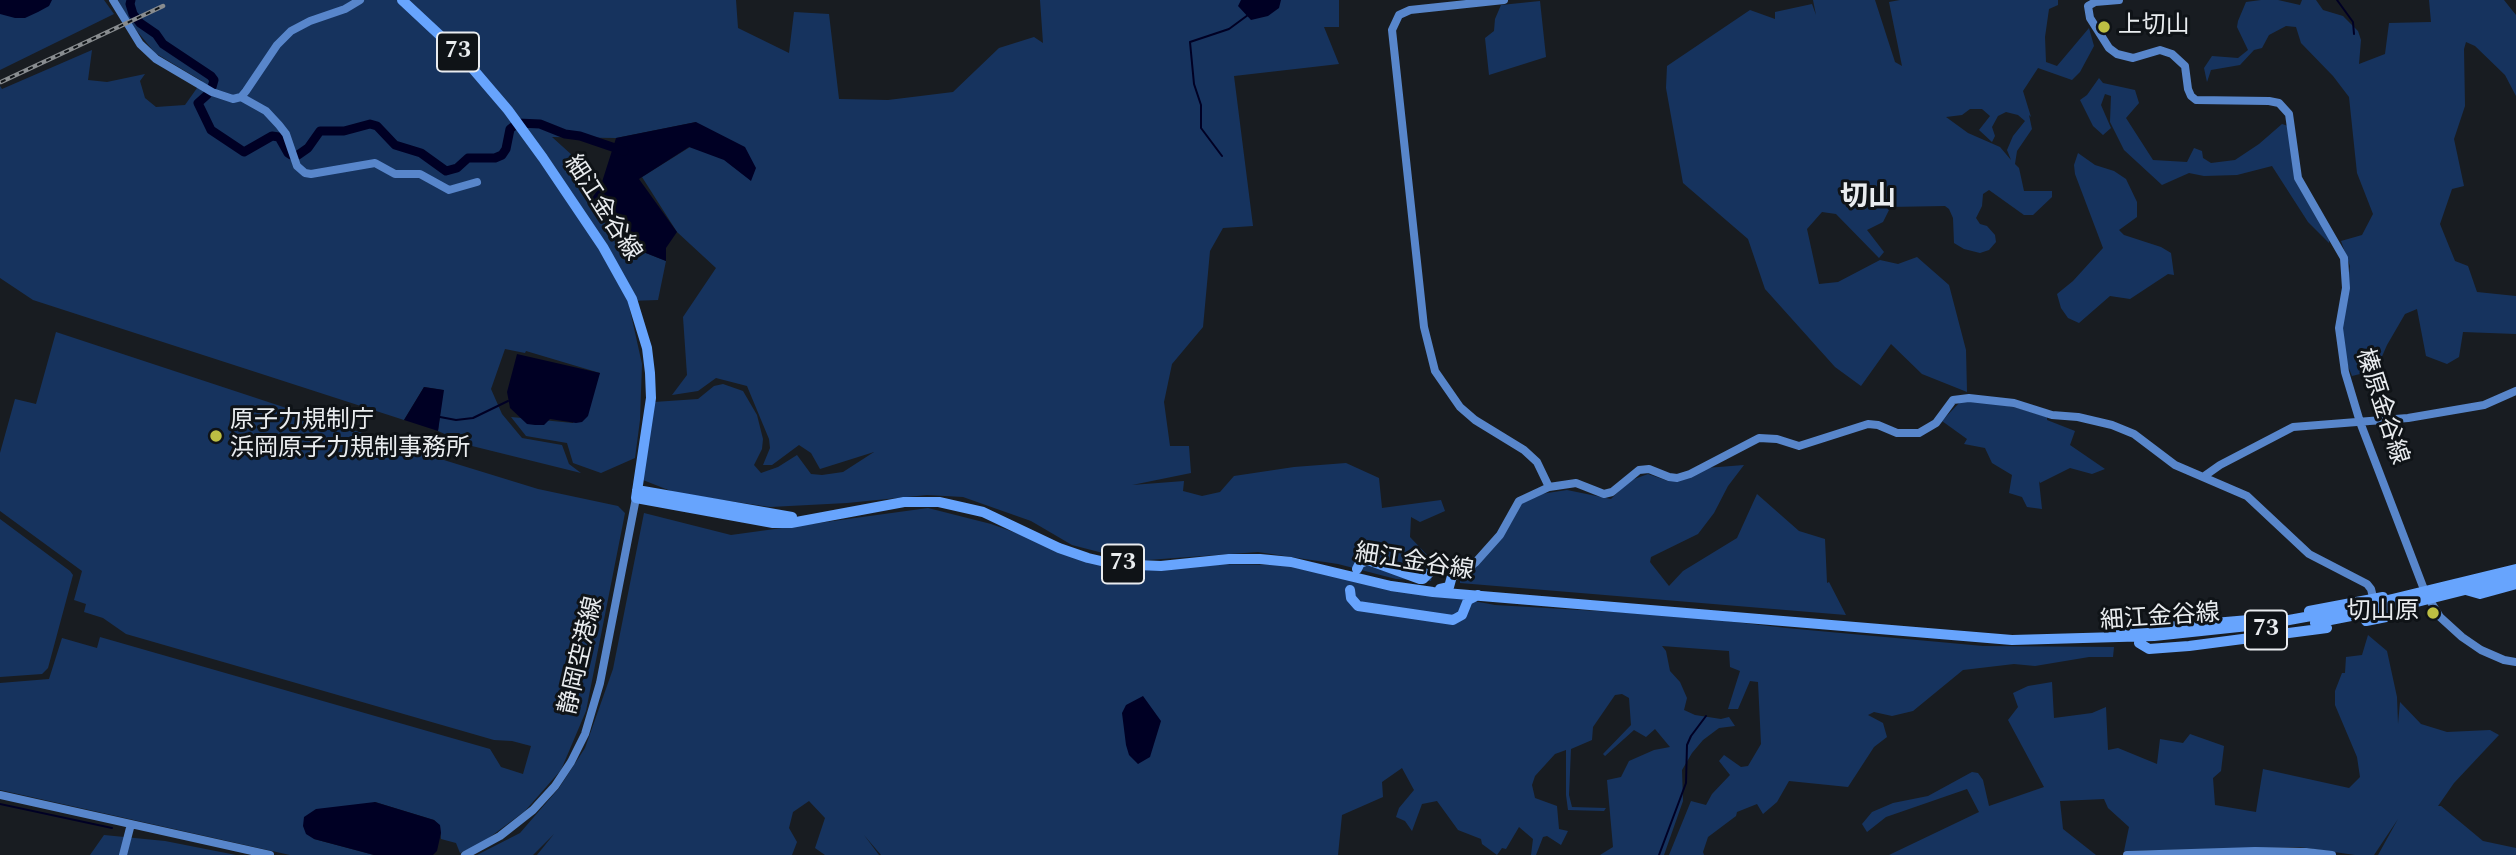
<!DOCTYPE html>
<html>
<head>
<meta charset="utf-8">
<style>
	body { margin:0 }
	canvas { display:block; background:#181c21 }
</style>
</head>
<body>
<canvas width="2516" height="855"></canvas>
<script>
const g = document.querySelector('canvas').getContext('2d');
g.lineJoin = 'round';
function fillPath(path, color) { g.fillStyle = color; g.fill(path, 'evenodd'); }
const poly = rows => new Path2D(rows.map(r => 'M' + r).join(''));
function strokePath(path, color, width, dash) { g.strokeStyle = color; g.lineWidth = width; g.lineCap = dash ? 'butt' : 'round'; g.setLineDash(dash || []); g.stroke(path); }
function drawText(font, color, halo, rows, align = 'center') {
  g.font = font + ' Spectral,"Noto Sans JP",serif'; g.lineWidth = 6; g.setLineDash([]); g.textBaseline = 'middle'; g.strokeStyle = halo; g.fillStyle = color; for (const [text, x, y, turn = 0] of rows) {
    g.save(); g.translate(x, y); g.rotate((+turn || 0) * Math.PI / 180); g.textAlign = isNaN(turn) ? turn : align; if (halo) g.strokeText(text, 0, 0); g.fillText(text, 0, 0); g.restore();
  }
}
const green = poly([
	[0,0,104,0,114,14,0,70],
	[118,0,131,0,135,13,133,0,736,0,738,28,789,53,794,12,829,14,839,99,888,100,953,92,999,48,1034,37,1043,43,1040,0,1339,0,1339,27,1324,27,1339,64,1234,76,1253,226,1223,228,1210,251,1203,327,1172,364,1164,402,1170,446,1189,446,1191,473,1132,485,1184,481,1183,491,1202,496,1220,492,1234,476,1294,467,1346,463,1379,478,1382,508,1441,500,1445,511,1420,522,1411,517,1410,537,1429,557,1434,568,1431,581,1396,579,1338,564,1258,552,1134,561,1072,545,1031,521,963,497,927,495,847,503,770,507,676,493,643,480,654,402,698,399,714,386,723,384,743,391,757,415,763,439,762,449,754,465,761,473,778,467,797,455,811,474,822,475,843,472,874,452,820,469,811,453,799,445,772,465,763,465,770,448,769,439,747,386,716,378,698,391,672,395,687,375,683,317,716,268,677,232,642,177,690,147,696,122,616,138,552,137,573,156,590,201,618,242,666,261,658,300,628,301,642,364,640,420,635,458,601,473,573,463,567,443,526,436,511,417,573,423,600,373,526,351,525,353,505,349,491,389,502,414,522,438,562,445,569,464,581,473,472,446,438,431,443,390,424,387,404,420,33,300,0,278,0,86,2,89,92,50,88,80,107,82,145,74,140,81,145,98,156,107,185,105,202,81,155,53,132,25],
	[1813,0,1875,0,1895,62,1902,66,1889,2,1900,0,2058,0,2058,5,2049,9,2045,37,2046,62,2057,66,2089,28,2094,46,2080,72,2072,80,2038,68,2023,91,2031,117,2029,115,2032,129,2017,151,2015,164,2019,168,2024,191,2052,191,2052,197,2033,215,2024,215,1989,190,1983,194,1982,206,1976,218,1980,224,1987,226,1995,235,1996,242,1989,250,1980,253,1964,249,1954,243,1953,218,1949,209,1945,206,1888,207,1889,210,1883,222,1867,230,1884,252,1879,258,1836,214,1822,212,1807,229,1819,284,1838,282,1880,260,1898,264,1917,257,1949,285,1966,350,1967,392,1922,374,1891,344,1861,386,1835,367,1765,289,1748,239,1683,183,1666,88,1667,66,1750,10,1775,19,1775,12,1812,4,1816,15],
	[1970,109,1982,109,1990,116,1979,130,1992,142,1995,136,1992,127,1998,116,2006,112,2018,115,2025,121,2013,136,2007,150,2011,160,2000,147,1968,133,1946,117,1962,115],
	[2261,0,2278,0,2300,5,2302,0,2316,0,2323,10,2343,16,2358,31,2361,40,2359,64,2385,54,2389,23,2431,22,2429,0,2504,0,2516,15,2516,96,2505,75,2475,46,2466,42,2464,49,2465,106,2454,139,2464,186,2452,189,2440,224,2455,261,2468,266,2477,292,2516,296,2516,334,2463,332,2459,357,2447,364,2426,356,2417,309,2405,314,2387,345,2380,361,2360,374,2352,376,2343,353,2342,329,2350,266,2341,241,2362,235,2373,214,2357,173,2349,97,2333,76,2301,43,2296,27,2286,26,2269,35,2262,48,2254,50,2240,65,2211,70,2207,82,2204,68,2212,56,2238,58,2248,50,2237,27,2238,21,2246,2],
	[1540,1,1546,57,1489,75,1485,38,1494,31,1495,19,1501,5],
	[2099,78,2103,83,2135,90,2139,103,2126,118,2153,160,2187,162,2194,148,2202,151,2203,158,2211,163,2235,160,2259,144,2282,124,2288,126,2295,176,2330,237,2329,243,2308,222,2272,166,2237,175,2204,176,2189,173,2162,185,2124,150,2110,122,2111,96,2105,94,2101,105,2111,128,2103,135,2093,126,2080,100,2087,95],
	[2078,153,2095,165,2114,171,2126,179,2137,202,2137,217,2119,230,2124,235,2161,247,2171,253,2174,275,2168,274,2130,299,2110,296,2079,323,2068,318,2061,308,2057,294,2073,281,2103,248,2075,174,2074,165],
	[56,332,447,461,538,489,618,506,625,513,586,711,561,770,525,811,482,843,460,853,456,843,441,839,440,826,434,820,375,802,314,839,374,855,290,855,0,790,0,683,49,679,62,638,97,648,100,637,490,749,501,767,523,774,531,746,512,741,494,740,126,634,103,618,84,612,86,604,74,600,82,571,0,511,0,453,15,399,36,404],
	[1976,401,2014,407,2047,417,2047,420,2075,431,2070,445,2105,469,2092,474,2070,468,2040,483,2039,481,2042,509,2027,507,2022,497,2009,493,2012,475,1992,463,1985,448,1964,444,1967,439,1942,421,1960,402],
	[1744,465,1728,486,1714,513,1698,534,1651,557,1650,562,1669,586,1683,571,1737,538,1757,494,1799,531,1825,539,1827,583,1829,582,1846,615,1460,583,1460,579,1469,575,1511,523,1521,503,1541,494,1567,490,1611,499,1629,481,1648,474,1668,481,1706,468],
	[928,508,991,524,1120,570,1203,564,1281,565,1495,605,1683,616,1786,628,1983,646,2114,647,2113,657,2089,657,2035,666,2014,664,1963,670,1913,711,1892,716,1874,712,1868,715,1883,723,1887,737,1874,747,1848,787,1789,781,1777,802,1763,814,1757,804,1737,812,1736,816,1708,837,1703,852,1704,855,1669,855,1691,801,1706,805,1712,794,1730,775,1719,761,1724,755,1741,767,1748,766,1761,744,1758,682,1750,681,1738,709,1728,709,1740,671,1730,667,1729,651,1662,646,1666,651,1670,671,1680,682,1687,698,1684,710,1695,715,1721,719,1729,717,1735,726,1719,728,1703,740,1692,753,1682,770,1683,801,1664,855,1600,855,1613,847,1607,780,1621,777,1629,761,1654,750,1670,747,1655,729,1646,737,1634,730,1605,756,1603,754,1631,725,1629,698,1622,694,1615,695,1593,727,1592,740,1571,749,1569,795,1572,807,1606,808,1604,811,1568,810,1566,795,1566,750,1555,754,1535,776,1532,785,1535,798,1557,806,1559,829,1568,831,1561,845,1547,836,1543,837,1536,855,1531,855,1533,839,1519,827,1506,849,1502,848,1497,855,1482,844,1481,839,1458,830,1437,801,1422,804,1412,831,1405,821,1396,817,1399,808,1414,790,1402,768,1382,782,1383,797,1342,815,1338,855,881,855,864,835,879,855,825,855,815,848,825,818,809,801,793,812,789,828,797,842,792,855,537,855,554,834,533,855,477,855,520,833,559,788,585,748,613,669,644,513,731,535],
	[0,519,70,571,73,575,48,668,42,674,0,677],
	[2368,635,2387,651,2397,697,2398,724,2400,702,2421,724,2447,732,2490,730,2499,735,2454,783,2438,806,2441,806,2483,841,2516,848,2516,855,2378,855,2398,819,2374,855,2355,855,2300,847,2124,851,2129,827,2108,808,2104,799,2060,801,2063,829,2096,855,1889,855,1979,812,1967,789,1886,817,1867,832,1862,824,1872,812,1893,803,1928,796,1972,772,1978,773,1983,780,1989,806,2044,787,2008,720,2018,707,2013,693,2028,686,2052,682,2054,718,2092,713,2106,707,2108,750,2118,748,2157,764,2160,739,2183,743,2190,734,2224,746,2221,771,2213,778,2215,805,2256,812,2263,769,2349,788,2360,777,2357,757,2335,705,2335,691,2342,673,2345,673,2346,657,2362,655],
	[104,835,165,841,236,855,90,855]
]);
const water = poly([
	[0,0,52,0,49,6,38,12,25,18,15,18,0,14],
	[1241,0,1281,0,1279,8,1268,16,1251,20,1238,6],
	[696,122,745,147,756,168,751,181,724,160,689,147,639,179,677,232,666,248,666,261,618,242,618,234,590,201,601,185,616,138],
	[517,354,600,373,588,416,582,422,576,423,550,419,544,425,535,425,527,424,510,408,507,392],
	[424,387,444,390,438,431,404,420],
	[1143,696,1161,721,1150,757,1138,764,1129,755,1126,745,1122,713,1126,705],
	[375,802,434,820,440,825,441,833,437,851,433,855,374,855,314,839,306,834,303,826,304,817,316,809]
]);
const stream = poly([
	[2337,0,2353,22,2354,34],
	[1222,156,1201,128,1201,105,1194,84,1190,42,1229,29,1248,15],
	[440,417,456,420,473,418,508,401],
	[0,804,112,828],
	[1659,855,1686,783,1687,745,1691,736,1706,716]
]);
const river = poly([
	[131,0,130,4,133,14,140,23,156,34,163,44,211,76,214,80,212,87],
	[207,95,198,103,211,130,244,152,272,136,279,137,288,153,291,155],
	[298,155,308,148,320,131,344,131,370,124,377,126,395,145,421,153,446,171,457,168,468,158,495,158,502,155,506,149,510,129,518,123,540,124,565,134,580,136,624,151]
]);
const secondary = poly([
	[113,0,140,44,156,59,212,92,233,99,241,97,246,91,277,45,291,31,310,21,345,9,360,0],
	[1504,0,1410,10,1399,15,1392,30,1424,327,1435,371,1460,407,1475,420,1524,450,1537,462,1549,487],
	[2119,0,2095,2,2088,6,2090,18,2109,48,2117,54,2133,58,2160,50,2172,54,2185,66,2188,89,2191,96,2196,100,2269,101,2279,103,2289,114,2298,178,2344,258,2346,288,2339,328,2345,372,2360,422,2425,592,2440,617,2462,637,2481,650,2504,660,2516,662],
	[241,97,266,111,279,125,286,134,297,166,305,173,311,174,375,163,395,174,420,174,449,190,477,182],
	[2203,477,2220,465,2293,427,2408,418,2484,405,2516,391],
	[1452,576,1460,575,1475,563,1500,535,1519,501,1549,487,1576,483,1604,494,1612,492,1639,470,1649,469,1669,477,1677,478,1690,474,1759,438,1777,439,1799,446,1868,424,1878,425,1897,433,1919,433,1936,423,1953,400,1969,398,2014,403,2052,415,2078,417,2112,425,2134,434,2175,465,2247,496,2309,554,2367,584,2371,589,2373,597],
	[0,795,270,855],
	[123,855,131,824],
	[465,855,500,836,533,810,555,786,571,762,585,734,600,683,636,498],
	[2127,855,2255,851,2306,852,2332,855]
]);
const primary = poly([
	[402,0,461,55,508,110,543,158,603,247,632,299,647,348,650,373,651,398,636,498,773,523,791,523,904,502,939,502,983,512,1059,548,1088,558,1114,564,1161,566,1229,559,1260,559,1291,562,1391,586,1433,592,2012,640,2154,636,2267,624,2355,608,2516,569],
	[637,490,792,517],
	[1357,569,1360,563,1368,560,1420,579,1423,579,1431,571],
	[1440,589,1449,587,1452,576],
	[1350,590,1351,598,1358,606,1453,620,1462,615,1468,600,1478,595],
	[2466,590,2480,594,2516,584],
	[2309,611,2383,597],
	[2366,621,2386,617,2396,607],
	[2315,623,2397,607,2516,577],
	[2121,631,2249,620],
	[2139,643,2149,649,2189,646,2327,628]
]);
const rail = poly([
	[1,82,163,6]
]);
const markers = [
	[2104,27,7,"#bdbf43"],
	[216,436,7,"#bdbf43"],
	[2433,613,7,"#bdbf43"]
];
const shields = [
	[458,52,42],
	[1123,564,42],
	[2266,630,42]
];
const shieldNames = [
	["73",458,52],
	["73",1123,564],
	["73",2266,630]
];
const poiNames = [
	["上切山",2118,27],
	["原子力規制庁",230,422],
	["浜岡原子力規制事務所",230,450],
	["切山原",2419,613,"right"]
];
const streetNames = [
	["細江金谷線",601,209,57],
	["榛原金谷線",2380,407,72],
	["細江金谷線",1414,564,9],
	["細江金谷線",2160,619,-4],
	["静岡空港線",583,656,-77]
];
const quarterNames = [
	["切山",1868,200]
];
fillPath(green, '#16335e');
fillPath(water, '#000024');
strokePath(stream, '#000024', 2);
strokePath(river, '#000024', 9);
strokePath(secondary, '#5886cb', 8);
strokePath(primary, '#67a4fd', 10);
strokePath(rail, '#888c8f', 4.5);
strokePath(rail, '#0f1317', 2, [5]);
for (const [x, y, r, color] of markers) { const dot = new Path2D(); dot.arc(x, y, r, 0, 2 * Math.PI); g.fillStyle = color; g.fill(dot); strokePath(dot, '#0f1317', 2.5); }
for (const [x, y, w] of shields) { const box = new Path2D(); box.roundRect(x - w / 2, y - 19.5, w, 39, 5); g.fillStyle = '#0f1317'; g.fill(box); strokePath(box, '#e9ecef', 2); }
drawText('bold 23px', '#e9ecef', null, shieldNames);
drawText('24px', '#e9ecef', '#0f1317', poiNames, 'left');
drawText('24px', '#e9ecef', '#0f1317', streetNames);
drawText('bold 28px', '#e9ecef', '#0f1317', quarterNames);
</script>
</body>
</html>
